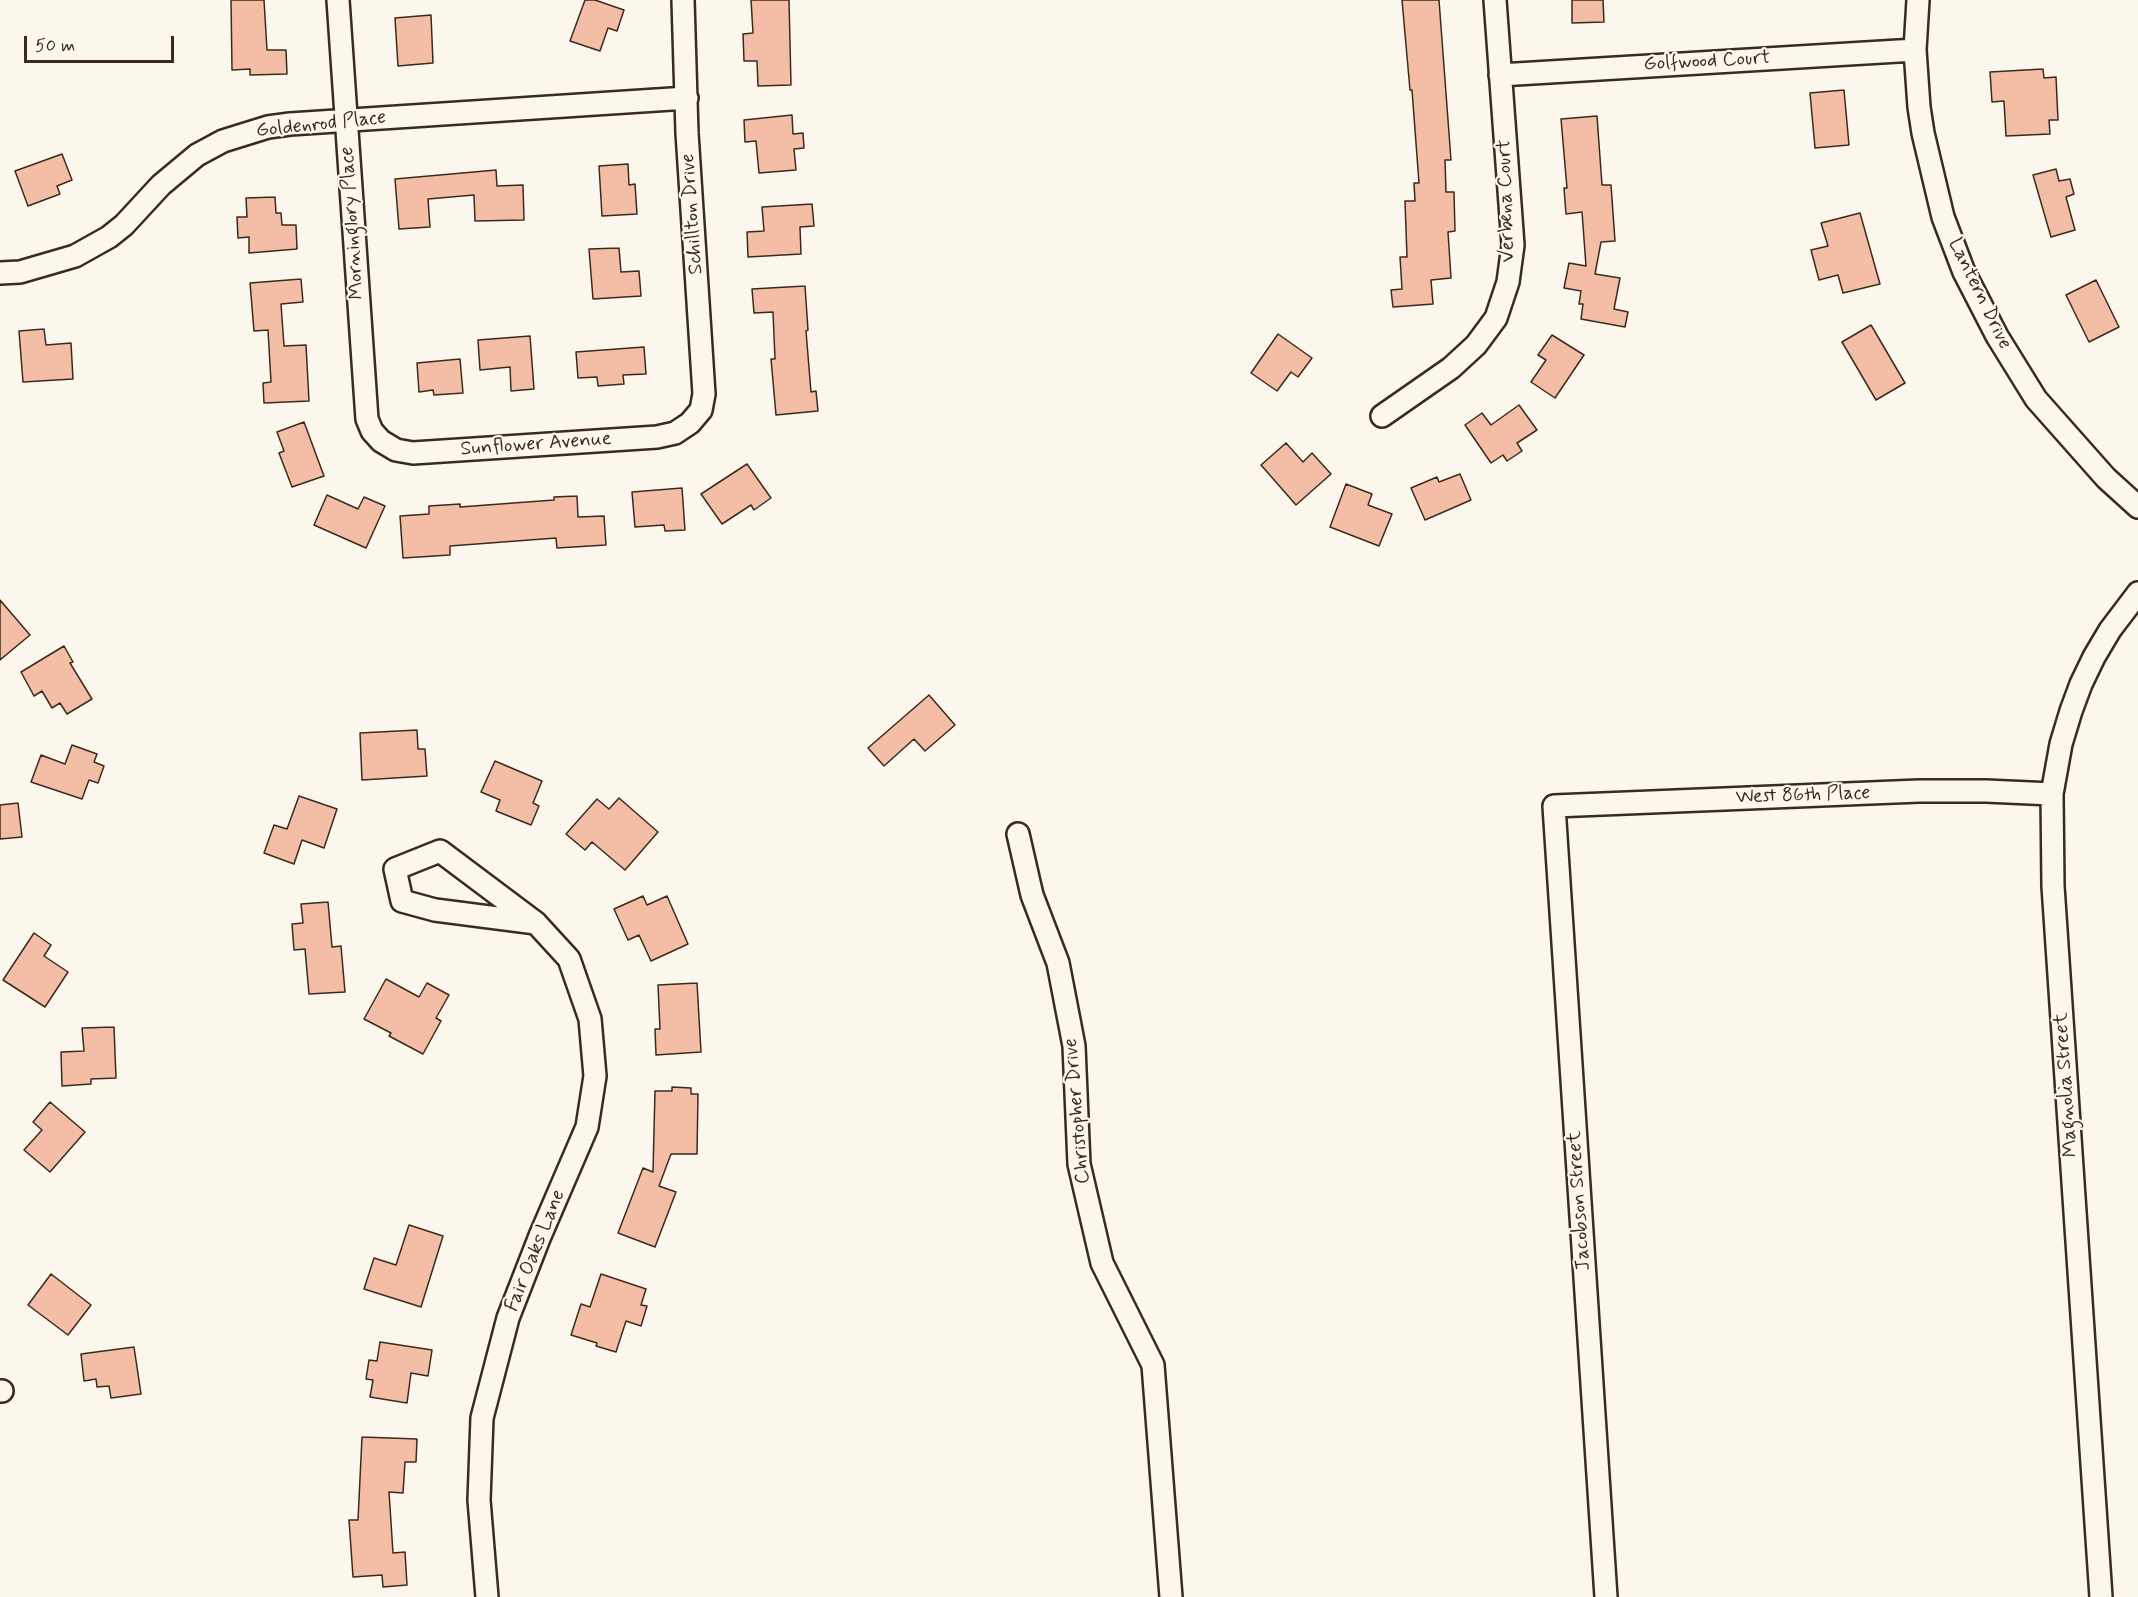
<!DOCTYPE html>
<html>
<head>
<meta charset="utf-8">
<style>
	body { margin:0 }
	#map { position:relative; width:2138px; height:1597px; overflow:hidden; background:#fbf7ec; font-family:Mynerve,sans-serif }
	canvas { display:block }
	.scale { position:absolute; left:24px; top:36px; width:150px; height:27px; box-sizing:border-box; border:3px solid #3b2a1e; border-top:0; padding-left:8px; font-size:18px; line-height:21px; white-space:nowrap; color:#3b2a1e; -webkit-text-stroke:4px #fbf7ec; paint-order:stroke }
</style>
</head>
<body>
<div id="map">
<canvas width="2138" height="1597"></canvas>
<div class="scale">50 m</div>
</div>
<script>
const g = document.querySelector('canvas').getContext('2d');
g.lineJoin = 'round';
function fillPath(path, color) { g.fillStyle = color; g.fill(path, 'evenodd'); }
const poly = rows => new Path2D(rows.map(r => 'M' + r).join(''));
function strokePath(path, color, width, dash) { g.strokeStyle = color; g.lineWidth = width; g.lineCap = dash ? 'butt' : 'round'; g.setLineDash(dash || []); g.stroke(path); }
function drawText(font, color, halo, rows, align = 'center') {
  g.font = font + ' Mynerve,sans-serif'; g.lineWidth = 4.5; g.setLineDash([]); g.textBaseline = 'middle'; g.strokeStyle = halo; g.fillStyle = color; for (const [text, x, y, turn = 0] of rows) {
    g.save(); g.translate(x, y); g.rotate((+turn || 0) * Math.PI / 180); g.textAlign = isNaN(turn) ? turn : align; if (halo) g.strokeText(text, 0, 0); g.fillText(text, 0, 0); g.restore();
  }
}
const building = poly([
	[231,0,264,0,267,50,286,50,287,74,250,75,250,69,232,70,231,0],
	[585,0,595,0,624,10,617,31,608,28,600,51,570,41,585,0],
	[751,0,789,0,791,85,758,86,757,61,744,61,743,34,753,33,751,0],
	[1402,0,1439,0,1451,160,1445,160,1446,192,1454,192,1455,231,1448,232,1451,278,1431,280,1433,304,1393,307,1391,290,1402,289,1400,257,1407,257,1405,201,1415,201,1414,183,1419,183,1412,90,1410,90,1402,0],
	[1572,0,1603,0,1604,22,1572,23,1572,0],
	[431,15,433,63,398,66,395,18,431,15],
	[2043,69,2044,78,2056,77,2058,120,2049,120,2050,134,2006,136,2004,101,1992,102,1990,72,2043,69],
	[1844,90,1849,145,1815,148,1810,93,1844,90],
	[792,115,793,134,803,133,804,148,794,149,796,170,759,173,756,141,745,142,744,120,792,115],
	[1597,116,1602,185,1611,185,1615,241,1601,242,1595,274,1620,278,1614,309,1628,312,1625,327,1581,319,1583,304,1579,304,1581,291,1564,288,1569,263,1586,266,1582,212,1566,214,1564,188,1567,188,1561,119,1597,116],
	[62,154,72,180,57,186,60,194,28,206,15,171,62,154],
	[628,164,629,185,635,184,637,214,602,216,599,166,628,164],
	[2056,169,2059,181,2070,179,2074,194,2066,197,2075,230,2051,237,2033,175,2056,169],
	[496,170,497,186,523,185,524,220,475,221,474,195,428,199,430,227,399,229,395,179,496,170],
	[275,197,276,213,281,213,282,225,296,225,297,249,249,253,249,237,238,238,237,217,247,217,246,198,275,197],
	[812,204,814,226,800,227,801,254,748,257,747,232,764,231,762,207,812,204],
	[1860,213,1880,284,1843,293,1838,275,1819,280,1811,250,1828,246,1821,223,1860,213],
	[619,248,621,272,639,271,641,296,593,299,589,249,619,248],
	[301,279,303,302,281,304,284,346,306,345,309,401,264,403,263,383,271,382,268,330,254,331,250,283,301,279],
	[2096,280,2119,327,2089,342,2066,295,2096,280],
	[805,286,808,330,806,331,811,392,816,391,818,411,776,415,771,359,775,359,773,312,754,313,752,289,805,286],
	[1871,325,1905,383,1876,400,1842,342,1871,325],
	[44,329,46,345,71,343,73,379,23,382,19,331,44,329],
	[1278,334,1312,358,1298,377,1291,372,1277,391,1251,373,1278,334],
	[1552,335,1584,355,1555,398,1531,382,1546,360,1538,355,1552,335],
	[530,336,534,389,511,391,510,367,480,370,478,340,530,336],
	[644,347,646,374,623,375,624,384,598,386,597,377,578,378,576,352,644,347],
	[460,359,463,393,434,395,433,390,419,392,417,363,460,359],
	[1519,405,1537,430,1517,443,1522,451,1507,461,1503,455,1491,463,1465,425,1482,413,1491,425,1519,405],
	[304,422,324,476,292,487,279,453,284,451,277,432,304,422],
	[1286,443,1303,462,1312,453,1331,474,1296,505,1261,465,1286,443],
	[747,464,771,498,754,510,751,505,722,524,701,494,747,464],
	[1460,474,1471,500,1425,520,1411,488,1437,477,1439,482,1460,474],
	[1346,484,1372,494,1368,505,1392,514,1379,546,1330,527,1346,484],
	[682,488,685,530,665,531,664,525,635,527,632,492,682,488],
	[327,495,358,509,364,497,385,506,366,548,314,525,327,495],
	[577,496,578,517,604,516,606,545,557,548,556,538,450,546,450,555,403,558,400,516,429,514,429,506,460,504,460,507,554,500,554,497,577,496],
	[0,600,30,635,0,660,0,600],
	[64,646,73,662,70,663,92,699,67,714,60,703,52,708,42,691,34,696,21,672,64,646],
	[929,695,955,725,925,751,914,739,884,766,868,748,929,695],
	[417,730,418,749,425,749,427,776,362,780,360,733,417,730],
	[72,745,97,754,94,762,104,766,98,783,89,780,82,799,31,782,41,755,65,764,72,745],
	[495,761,542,781,533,803,539,806,531,825,496,811,500,800,481,792,495,761],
	[299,796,337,809,324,848,302,840,294,864,264,853,274,825,287,829,299,796],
	[619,798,658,832,625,870,592,842,585,850,566,834,597,799,609,809,619,798],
	[18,803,22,837,0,839,0,805,18,803],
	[643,896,647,905,667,896,688,944,651,961,639,935,628,940,614,909,643,896],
	[328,902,332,947,341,946,345,992,309,994,305,949,294,950,292,924,303,923,301,904,328,902],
	[34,933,51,945,44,956,68,972,45,1007,3,980,34,933],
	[386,979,419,997,427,983,449,995,436,1018,441,1021,423,1054,389,1036,391,1033,364,1019,386,979],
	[697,983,701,1052,656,1055,655,1029,660,1029,658,985,697,983],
	[114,1027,116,1078,91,1079,91,1084,62,1086,61,1052,84,1051,82,1028,114,1027],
	[672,1087,691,1088,691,1094,698,1094,697,1154,671,1154,659,1186,676,1192,655,1247,618,1233,643,1168,653,1172,655,1091,672,1091,672,1087],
	[50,1102,85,1132,50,1172,24,1150,42,1130,33,1122,50,1102],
	[409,1225,443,1236,421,1307,364,1289,374,1258,396,1265,409,1225],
	[51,1274,91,1305,68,1335,28,1305,51,1274],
	[601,1274,646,1289,641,1305,647,1306,641,1326,626,1321,616,1352,596,1346,597,1343,571,1335,581,1304,590,1307,601,1274],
	[380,1342,432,1350,428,1376,411,1373,407,1403,370,1397,373,1380,366,1379,369,1360,377,1361,380,1342],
	[134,1347,141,1394,111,1398,109,1386,97,1387,96,1379,84,1381,81,1354,134,1347],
	[362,1437,417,1439,416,1462,405,1462,403,1493,389,1492,393,1553,405,1552,407,1585,383,1587,382,1575,353,1577,349,1520,358,1520,362,1437]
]);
const minor = poly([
	[338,0,367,419,372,431,381,441,396,450,413,453,657,437,675,433,690,423,701,410,704,394,687,133,683,0],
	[1918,0,1915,50,1919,107,1923,133,1943,217,1964,272,1997,336,2036,399,2106,478,2138,507],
	[1500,75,1915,50],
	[0,273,20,272,75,256,109,237,124,225,161,185,197,155,223,141,268,127,290,124,687,98],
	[1382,416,1451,368,1476,345,1496,318,1508,282,1513,245,1495,0],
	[1018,834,1032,895,1058,963,1074,1046,1079,1164,1102,1263,1153,1365,1171,1597],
	[0,1391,2,1391],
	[487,1597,479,1500,482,1418,508,1318,540,1236,587,1127,595,1076,590,1019,569,959,536,923,440,851,395,869,402,901,435,910,536,923],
	[1606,1597,1554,806,1919,791,1986,791,2052,794],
	[2101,1597,2053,886,2052,794,2061,744,2071,711,2081,684,2094,657,2110,630,2138,593]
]);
const streetNames = [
	["Golfwood Court",1707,62,-3],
	["Goldenrod Place",321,125,-6],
	["Verbena Court",1507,201,-92],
	["Schillton Drive",693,214,-94],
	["Morninglory Place",353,223,-94],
	["Lantern Drive",1979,294,64],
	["Sunflower Avenue",536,445,-4],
	["West 86th Place",1803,796,-2],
	["Magnolia Street",2067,1085,-94],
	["Christopher Drive",1078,1111,-95],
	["Jacobson Street",1580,1201,-94],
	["Fair Oaks Lane",536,1251,-68]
];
fillPath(building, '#f3bea5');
strokePath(building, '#3b2a1e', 1.5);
strokePath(minor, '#3b2a1e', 26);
strokePath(minor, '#fbf7ec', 21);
drawText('20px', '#3b2a1e', '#fbf7ec', streetNames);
</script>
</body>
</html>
